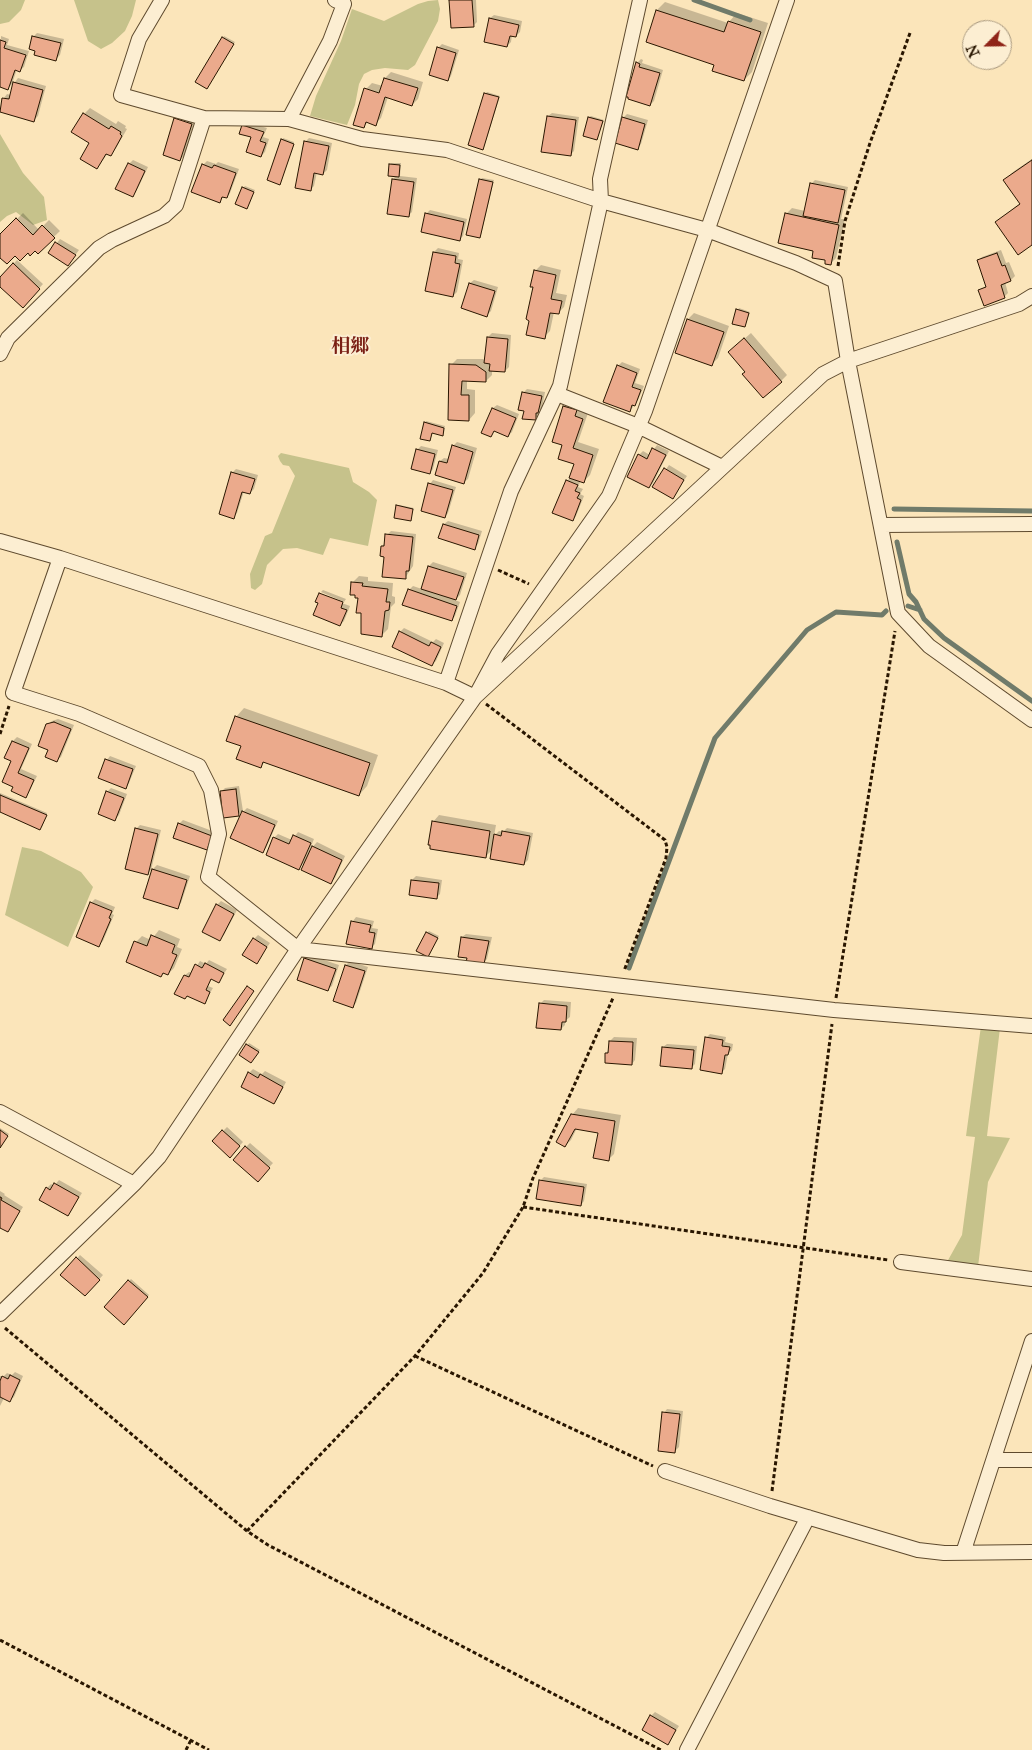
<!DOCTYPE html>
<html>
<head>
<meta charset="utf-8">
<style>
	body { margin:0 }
	#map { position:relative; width:1032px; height:1750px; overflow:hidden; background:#fbe5ba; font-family:"IM FELL Great Primer",serif }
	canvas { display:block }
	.north { position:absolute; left:962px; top:20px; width:50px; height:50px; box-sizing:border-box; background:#fceed2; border:1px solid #a8987e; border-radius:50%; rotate:247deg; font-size:14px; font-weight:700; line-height:20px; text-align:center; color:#291600 }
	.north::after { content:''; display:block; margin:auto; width:18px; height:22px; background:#8f2418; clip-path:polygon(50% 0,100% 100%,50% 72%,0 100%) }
</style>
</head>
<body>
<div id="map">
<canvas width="1032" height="1750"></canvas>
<div class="north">N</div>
</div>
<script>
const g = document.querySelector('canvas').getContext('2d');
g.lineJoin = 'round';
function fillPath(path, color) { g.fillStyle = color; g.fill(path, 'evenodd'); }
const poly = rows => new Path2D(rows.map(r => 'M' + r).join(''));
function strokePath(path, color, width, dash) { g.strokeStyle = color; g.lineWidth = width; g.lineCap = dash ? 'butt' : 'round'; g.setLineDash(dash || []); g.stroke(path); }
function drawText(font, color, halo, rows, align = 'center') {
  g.font = font + ' "IM FELL Great Primer","Noto Serif JP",serif'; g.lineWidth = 4; g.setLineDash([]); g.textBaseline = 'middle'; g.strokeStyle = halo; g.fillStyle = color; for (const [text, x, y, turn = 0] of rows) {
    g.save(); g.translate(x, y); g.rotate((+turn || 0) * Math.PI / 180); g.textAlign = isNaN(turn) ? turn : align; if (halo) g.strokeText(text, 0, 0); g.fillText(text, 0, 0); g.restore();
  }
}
const green = poly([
	[0,0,25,0,21,10,9,22,0,24],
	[74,0,136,0,132,16,125,31,112,43,101,49,88,41],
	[438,0,440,9,438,21,415,65,408,70,385,68,372,70,364,74,359,84,355,105,347,125,310,116,316,96,341,41,352,9,384,21,418,4,428,1],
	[0,134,23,173,44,197,47,220,33,225,16,212,7,216,0,222],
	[281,453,349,468,353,482,369,492,377,500,368,546,330,538,323,555,297,548,283,549,267,565,262,584,255,590,251,588,250,574,265,536,272,533,295,476,289,466,283,465,280,461,278,456],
	[22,847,41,851,81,872,93,887,68,947,5,915],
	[981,1026,1000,1028,987,1136,1010,1138,988,1182,978,1267,947,1262,962,1235,975,1137,966,1136]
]);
const shadow = poly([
	[450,0,476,0,477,22,473,26],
	[665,2,728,23,737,13,768,23,752,72,744,80,715,64,657,10],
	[494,15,522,21,520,32,516,36,512,35,511,42,507,46,490,18],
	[37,33,64,39,60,55,56,59,36,50,33,37],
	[1,36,9,39,7,45,29,51,24,67,20,70,17,69,12,84,8,88,0,86],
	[224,36,235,42,208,86,223,38],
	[442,44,459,50,451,76,448,80,438,48],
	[641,59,643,60,642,63,663,70,654,101,650,105,637,63],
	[391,72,423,82,418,99,412,105,388,97,381,118,375,124,368,122,363,127,366,89,372,83,383,86,385,78],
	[18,78,46,86,38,116,34,120,0,111,4,98,7,94,11,95,15,82],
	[487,92,500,96,484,147,485,94],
	[90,108,116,124,118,121,126,126,125,128,127,129,116,148,110,154,108,153,97,168,84,114],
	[552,113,579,117,574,151,570,155,548,116],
	[627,114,648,120,641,144,638,148,623,118],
	[179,115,195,120,184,156,180,160,176,119],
	[591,116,604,120,597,138,589,117],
	[247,122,267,128,263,137,269,139,265,152,261,156,252,137,243,126],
	[283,138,294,142,281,182,282,140],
	[309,138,332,143,327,170,323,174,317,172,314,186,310,190,305,142],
	[1032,159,1032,243,996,222,1020,203,1005,180,1013,172],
	[133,160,148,167,136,192,132,196,117,188,129,164],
	[207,161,216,164,218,162,239,169,230,193,227,197,224,196,220,201,203,165],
	[391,163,401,163,400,176,417,178,412,212,408,216,393,179,396,176,390,164],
	[482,178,494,180,481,235,481,179],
	[815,180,848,187,841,219,845,219,836,258,830,264,786,214,792,208,805,211,811,184],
	[245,186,255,190,248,206,243,188],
	[430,210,467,219,463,236,459,240,426,214],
	[23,213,39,230,49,220,60,231,38,252,35,249,15,254,0,256,0,236],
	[60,239,79,250,68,265,49,253],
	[438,248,459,253,458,259,463,260,457,292,453,296,434,252],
	[1001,250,1006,263,1009,262,1015,276,1011,280,1005,282,1008,293,1004,297,980,290,987,285,978,261,982,257],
	[17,260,43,284,23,306,0,285,0,279],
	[541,265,561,270,556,293,567,295,564,307,558,313,554,312,550,331,544,337,534,286,535,271],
	[474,280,498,287,491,311,487,315,470,283],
	[739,308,750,312,745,326,738,310],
	[694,313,729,326,718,358,712,364,677,352,688,319],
	[492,333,511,335,509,367,505,371,492,370,492,375,486,381,467,380,467,389,475,390,475,413,469,420,451,365,457,359,483,359,486,361,488,337],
	[751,333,787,375,781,381,746,372,736,346],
	[622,362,640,369,635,383,644,386,638,400,630,411,618,366],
	[527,389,545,392,542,408,539,410,539,415,535,418,525,410,523,393],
	[571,400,588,413,578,442,599,449,590,475,584,481,581,480,578,487,583,489,580,494,584,496,576,516,573,520,567,481,571,477,575,464,564,445,565,406],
	[497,405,519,414,512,432,508,436,495,430,491,435,493,408],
	[426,421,445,426,444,433,442,435,433,432,430,440,425,423],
	[457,442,477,448,468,479,464,482,440,461,444,458,449,459,453,446],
	[657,445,669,451,653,483,649,487,639,455,643,451,650,455],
	[421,446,438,450,433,469,430,473,417,450],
	[669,465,687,476,672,498,654,486],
	[236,469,258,475,254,489,250,493,244,491,237,513,233,517,232,473],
	[433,480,456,487,448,513,445,517,430,484],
	[399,505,414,508,410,520,397,506],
	[448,521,482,531,478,544,474,548,444,524],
	[391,531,416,534,413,566,405,578,386,556,382,546,386,542,387,535],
	[433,562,467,573,460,595,455,600,460,602,455,616,452,620,409,590,413,586,422,589,429,566],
	[359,576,368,577,368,581,393,583,392,596,395,597,395,603,391,607,388,629,382,635,363,612,359,597,353,582],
	[323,590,346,599,344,602,321,592],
	[320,595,350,606,344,621,340,625,319,602],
	[404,628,433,642,436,639,444,643,436,661,432,664,400,632],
	[244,708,378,755,367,786,359,795,265,762,261,766,242,746,236,717],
	[58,719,74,725,61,757,57,760,47,725,52,721],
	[17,737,32,744,21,769,37,776,29,792,26,796,15,786,13,760,6,757,13,741],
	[110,756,136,766,129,783,126,787,107,760],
	[239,786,243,811,239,814,221,792,225,788],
	[111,788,127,794,119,815,115,819,107,792],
	[0,793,47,813,42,827,0,811],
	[247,808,278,821,266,848,263,851,232,838,243,812],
	[439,815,496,825,494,836,499,831,503,832,507,828,533,833,528,860,524,864,492,850,485,857,433,822],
	[183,820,215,832,211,845,207,849,179,824],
	[140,825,161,830,151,870,147,874,136,829],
	[298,832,314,839,309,851,317,842,345,856,335,878,331,882,306,861,299,868,274,838,278,834,292,840],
	[157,865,190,876,181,903,177,907,145,897,153,869],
	[416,876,442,880,440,894,436,898,411,894,412,880],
	[95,899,115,907,112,914,114,915,103,941,99,945,91,903],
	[221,901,237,910,224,935,220,939,217,905],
	[356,917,374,921,372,928,378,929,375,944,371,948,348,943,353,921],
	[159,930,180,939,177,947,182,949,174,968,168,974,165,972,161,976,136,942,142,936,151,940],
	[429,931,439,936,429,954,427,933],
	[466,934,492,937,487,959,483,963,468,957,462,937],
	[258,935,270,943,256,963,254,939],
	[309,955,339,965,332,986,328,989,305,959],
	[209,960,227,969,219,981,212,978,208,986,213,988,204,1003,185,975,189,972,192,973,200,961,206,964],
	[350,961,368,967,356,1003,352,1007,335,1001,346,965],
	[544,1000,571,1002,570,1017,565,1021,565,1025,561,1029,540,1004],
	[710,1034,726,1037,725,1042,733,1044,732,1050,728,1054,725,1069,721,1073,706,1038],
	[614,1037,637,1038,635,1060,632,1064,606,1053,609,1050,610,1041],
	[249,1043,260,1050,253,1060,241,1054],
	[667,1044,697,1046,695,1064,691,1068,663,1047],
	[253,1069,262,1074,265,1071,286,1082,277,1099,273,1103,249,1073],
	[578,1108,621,1115,614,1154,608,1160,599,1132,577,1128,571,1140,565,1146,572,1115],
	[227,1127,243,1142,230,1156,213,1141],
	[0,1128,9,1134,0,1146],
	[250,1143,273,1163,261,1176,246,1147],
	[544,1177,587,1184,584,1201,581,1205,540,1181],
	[59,1180,82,1193,68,1215,40,1199,47,1188,51,1184,54,1186],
	[0,1191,5,1194,4,1195,23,1207,8,1231,0,1227],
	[80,1255,103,1275,85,1295,62,1275],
	[131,1279,149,1295,124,1323,106,1307],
	[15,1372,23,1376,14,1397,10,1400,4,1398,0,1406,0,1376,3,1377,7,1373,12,1375],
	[667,1409,683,1411,679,1447,675,1451,664,1413],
	[655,1712,679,1726,668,1743,651,1716]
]);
const stream = poly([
	[694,0,750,20],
	[894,509,1032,511],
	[897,542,909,594,916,602,924,619,944,638,1032,701],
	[908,606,920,610],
	[629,968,715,738,807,630,836,612,882,615,886,611]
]);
const building = poly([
	[449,0,472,0,474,27,451,28,449,0],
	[656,10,724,32,728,21,761,32,744,81,712,71,714,65,646,42,656,10],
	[489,18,519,25,516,37,510,36,507,47,484,42,489,18],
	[32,36,61,43,56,61,34,55,35,51,29,49,32,36],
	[222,37,234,44,207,89,195,82,222,37],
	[0,40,6,42,4,48,26,55,20,72,15,70,8,90,0,87,0,40],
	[437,47,456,53,448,81,429,75,437,47],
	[636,62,640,64,639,67,660,73,650,106,628,99,628,97,626,97,636,62],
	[384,78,418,88,412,106,385,97,376,126,366,122,364,128,353,125,364,88,379,93,384,78],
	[13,82,43,90,34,122,0,112,2,98,9,99,13,82],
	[484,93,499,97,483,150,468,145,484,93],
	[83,113,109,129,111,126,121,132,120,134,122,136,111,156,106,154,97,169,80,159,89,143,71,132,83,113],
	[547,116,576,120,571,156,541,152,547,116],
	[588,117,603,121,597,140,583,136,588,117],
	[622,117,645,124,638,150,615,143,622,117],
	[174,118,192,124,180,161,163,155,174,118],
	[242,125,264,132,260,141,266,143,261,157,246,152,251,137,239,134,242,125],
	[281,139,294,144,280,185,267,180,281,139],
	[304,141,329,146,323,175,314,173,311,191,295,188,304,141],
	[1032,160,1032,245,1018,255,995,222,1020,204,1003,180,1032,160],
	[128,163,145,171,133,197,115,189,128,163],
	[202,164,212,168,214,165,236,173,227,198,222,197,220,203,191,192,202,164],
	[389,164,400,165,399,177,388,176,389,164],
	[392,179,414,182,409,217,387,214,392,179],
	[479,179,493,182,480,238,466,235,479,179],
	[810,183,845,190,838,223,803,216,810,183],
	[242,187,254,192,247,209,235,204,242,187],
	[425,213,464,222,460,241,421,232,425,213],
	[785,213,839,225,831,265,825,264,825,260,812,258,813,251,778,243,785,213],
	[16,218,33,235,42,225,55,238,38,254,35,251,30,256,28,253,20,261,15,256,7,264,0,258,0,234,16,218],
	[55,242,76,255,68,266,48,253,55,242],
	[433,252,456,256,455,263,460,264,453,297,425,291,433,252],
	[997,253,1002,266,1005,265,1011,281,1001,285,1005,298,984,306,978,290,986,287,977,260,997,253],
	[13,263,40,289,23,308,0,287,0,277,13,263],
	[534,270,556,275,551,299,562,301,559,314,550,313,545,339,526,335,529,321,526,319,533,287,530,287,534,270],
	[469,283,495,291,487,317,461,308,469,283],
	[736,309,749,313,745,327,732,324,736,309],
	[687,319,724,332,712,366,675,353,687,319],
	[487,337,508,339,505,372,489,371,490,364,484,363,487,337],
	[744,338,782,382,763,398,742,374,745,372,728,352,744,338],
	[449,364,476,365,486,372,486,382,462,381,461,395,469,395,469,421,448,420,449,364],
	[617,365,637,373,632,387,641,390,635,406,632,405,630,412,603,402,617,365],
	[522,392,542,396,538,413,536,413,536,420,522,419,524,411,518,410,522,392],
	[563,406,577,410,575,416,583,419,573,448,593,455,584,483,569,478,574,464,558,459,562,445,552,442,563,406],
	[492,408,516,418,508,437,494,431,491,437,481,433,492,408],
	[424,422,444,428,443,436,432,433,430,441,420,439,424,422],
	[452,445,473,452,464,484,435,475,439,461,447,463,452,445],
	[652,448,666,455,649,488,627,477,638,454,647,459,652,448],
	[416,449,435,454,430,474,411,469,416,449],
	[664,468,684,480,673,499,652,487,664,468],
	[231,472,255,479,250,494,242,492,234,519,219,514,231,472],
	[566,480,578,485,575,491,580,493,577,498,581,500,573,521,552,513,566,480],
	[428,483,453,490,445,518,421,511,428,483],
	[396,505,413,509,411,521,394,518,396,505],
	[443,524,479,535,475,550,438,538,443,524],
	[385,534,413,537,409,571,406,571,406,579,382,577,384,557,380,556,381,546,384,546,385,534],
	[428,566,464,577,456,600,421,589,428,566],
	[351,582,363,583,362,586,388,589,386,602,390,602,389,610,385,611,382,637,361,634,361,613,356,613,358,598,355,598,355,595,350,595,351,582],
	[408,589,457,606,452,621,402,605,408,589],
	[319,593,343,602,341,608,347,610,340,626,313,615,318,603,315,602,319,593],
	[399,631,429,646,431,642,441,647,432,666,392,647,399,631],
	[235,716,370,763,359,796,263,762,261,768,236,759,241,746,226,741,235,716],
	[54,722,71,729,57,762,45,757,48,750,38,746,46,724,54,722],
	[12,741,29,748,18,773,34,780,26,798,11,791,13,787,2,782,11,761,4,758,12,741],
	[105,759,133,769,126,789,98,778,105,759],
	[236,789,239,816,223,818,220,791,236,789],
	[106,791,124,798,115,821,98,814,106,791],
	[0,795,47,815,40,830,0,812,0,795],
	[242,811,275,825,263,853,230,838,242,811],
	[432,821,490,831,486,858,430,849,430,845,428,845,432,821],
	[178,823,212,836,207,850,173,838,178,823],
	[135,828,158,834,148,875,125,869,135,828],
	[502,831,530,836,524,865,490,859,494,834,501,836,502,831],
	[293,835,311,843,299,870,266,855,273,837,289,844,293,835],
	[312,846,342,860,331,884,301,870,312,846],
	[152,869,187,880,178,909,143,898,152,869],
	[411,880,439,883,437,899,409,895,411,880],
	[90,902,112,911,109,918,111,919,99,947,76,937,90,902],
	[216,904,234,914,220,941,202,932,216,904],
	[351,921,371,925,369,932,375,933,372,949,346,944,351,921],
	[426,932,438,938,428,957,416,951,426,932],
	[151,935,175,945,172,953,177,955,168,975,163,973,161,977,126,962,134,941,147,946,151,935],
	[461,937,489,941,484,964,466,962,467,958,458,957,461,937],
	[253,938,267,947,257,964,242,955,253,938],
	[304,958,336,969,328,991,297,980,304,958],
	[205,963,224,973,219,983,211,979,206,990,210,992,205,1004,187,996,185,999,174,994,184,975,189,977,195,964,202,968,205,963],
	[345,965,365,971,353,1008,333,1001,345,965],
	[247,986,254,991,230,1026,223,1020,247,986],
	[539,1003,567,1006,566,1022,562,1022,561,1030,536,1028,539,1003],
	[705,1037,723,1040,722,1046,730,1047,728,1055,725,1055,722,1074,700,1070,705,1037],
	[609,1041,633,1042,632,1065,605,1063,605,1053,608,1053,609,1041],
	[246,1044,259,1052,251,1063,239,1055,246,1044],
	[662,1047,694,1050,692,1069,660,1066,662,1047],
	[248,1072,258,1078,260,1074,283,1087,274,1104,241,1087,248,1072],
	[571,1114,615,1121,609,1161,593,1158,598,1133,575,1129,565,1147,556,1142,571,1114],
	[0,1130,8,1136,0,1148,0,1130],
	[222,1130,240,1146,230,1158,212,1141,222,1130],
	[245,1146,270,1168,258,1182,233,1160,245,1146],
	[539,1180,584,1187,581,1206,536,1199,539,1180],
	[54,1183,79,1197,68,1216,39,1200,46,1187,50,1190,54,1183],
	[0,1197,2,1198,1,1200,20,1211,8,1232,0,1228,0,1197],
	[76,1257,100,1280,85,1296,60,1275,76,1257],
	[128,1280,148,1297,124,1325,104,1307,128,1280],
	[10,1375,20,1380,10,1402,0,1397,0,1381,2,1376,8,1379,10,1375],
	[662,1412,680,1414,675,1453,658,1451,662,1412],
	[650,1715,676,1730,668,1745,642,1730,650,1715]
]);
const path = poly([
	[838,266,845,221,870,143,910,33],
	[498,570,529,584],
	[486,704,665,840,667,847,666,858,624,971],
	[0,734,9,706],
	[836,998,895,631],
	[523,1207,888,1260],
	[5,1328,247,1531,268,1545,661,1750],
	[415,1356,653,1466],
	[772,1491,832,1024],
	[247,1531,415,1356,483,1273,523,1207,533,1178,613,998],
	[0,1640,209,1750],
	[186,1750,191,1740]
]);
const minor = poly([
	[162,0,139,39,121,95,204,118,289,119,362,139,447,150,601,201,707,230,796,263,835,281,848,361,898,613,929,646,1032,720],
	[289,119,330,41,344,4,335,0],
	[0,354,8,338,99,248,112,240,164,216,176,205,204,118],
	[557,394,638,426,722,467],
	[881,525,1032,524],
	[0,541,60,558,446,683,475,697,498,654,609,496,645,411,787,0],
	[60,558,13,693,79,714,199,766,211,790,219,834,208,877,298,949,834,1010,1032,1026],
	[446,683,511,491,560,386,601,201,600,179,640,0],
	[0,1112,134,1184],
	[901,1262,1032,1279],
	[0,1314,134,1184,159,1157,298,949,475,697,823,374,848,361,1019,304,1032,296],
	[994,1460,1032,1460],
	[665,1471,770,1506,918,1550,944,1553,1032,1552],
	[963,1553,1032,1341],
	[687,1750,808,1517]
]);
const neighbourhoodNames = [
	["相郷",350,347]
];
fillPath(green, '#c6c28b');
fillPath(shadow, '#0003');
strokePath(stream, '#707b6a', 5);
fillPath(building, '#ebaa8c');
strokePath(building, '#291600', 1);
strokePath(minor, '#5e4a2e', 16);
strokePath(path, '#291600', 3, [4, 2.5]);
strokePath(minor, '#fceed2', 14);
drawText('bold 19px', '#7a1f14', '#fceed2', neighbourhoodNames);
</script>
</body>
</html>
